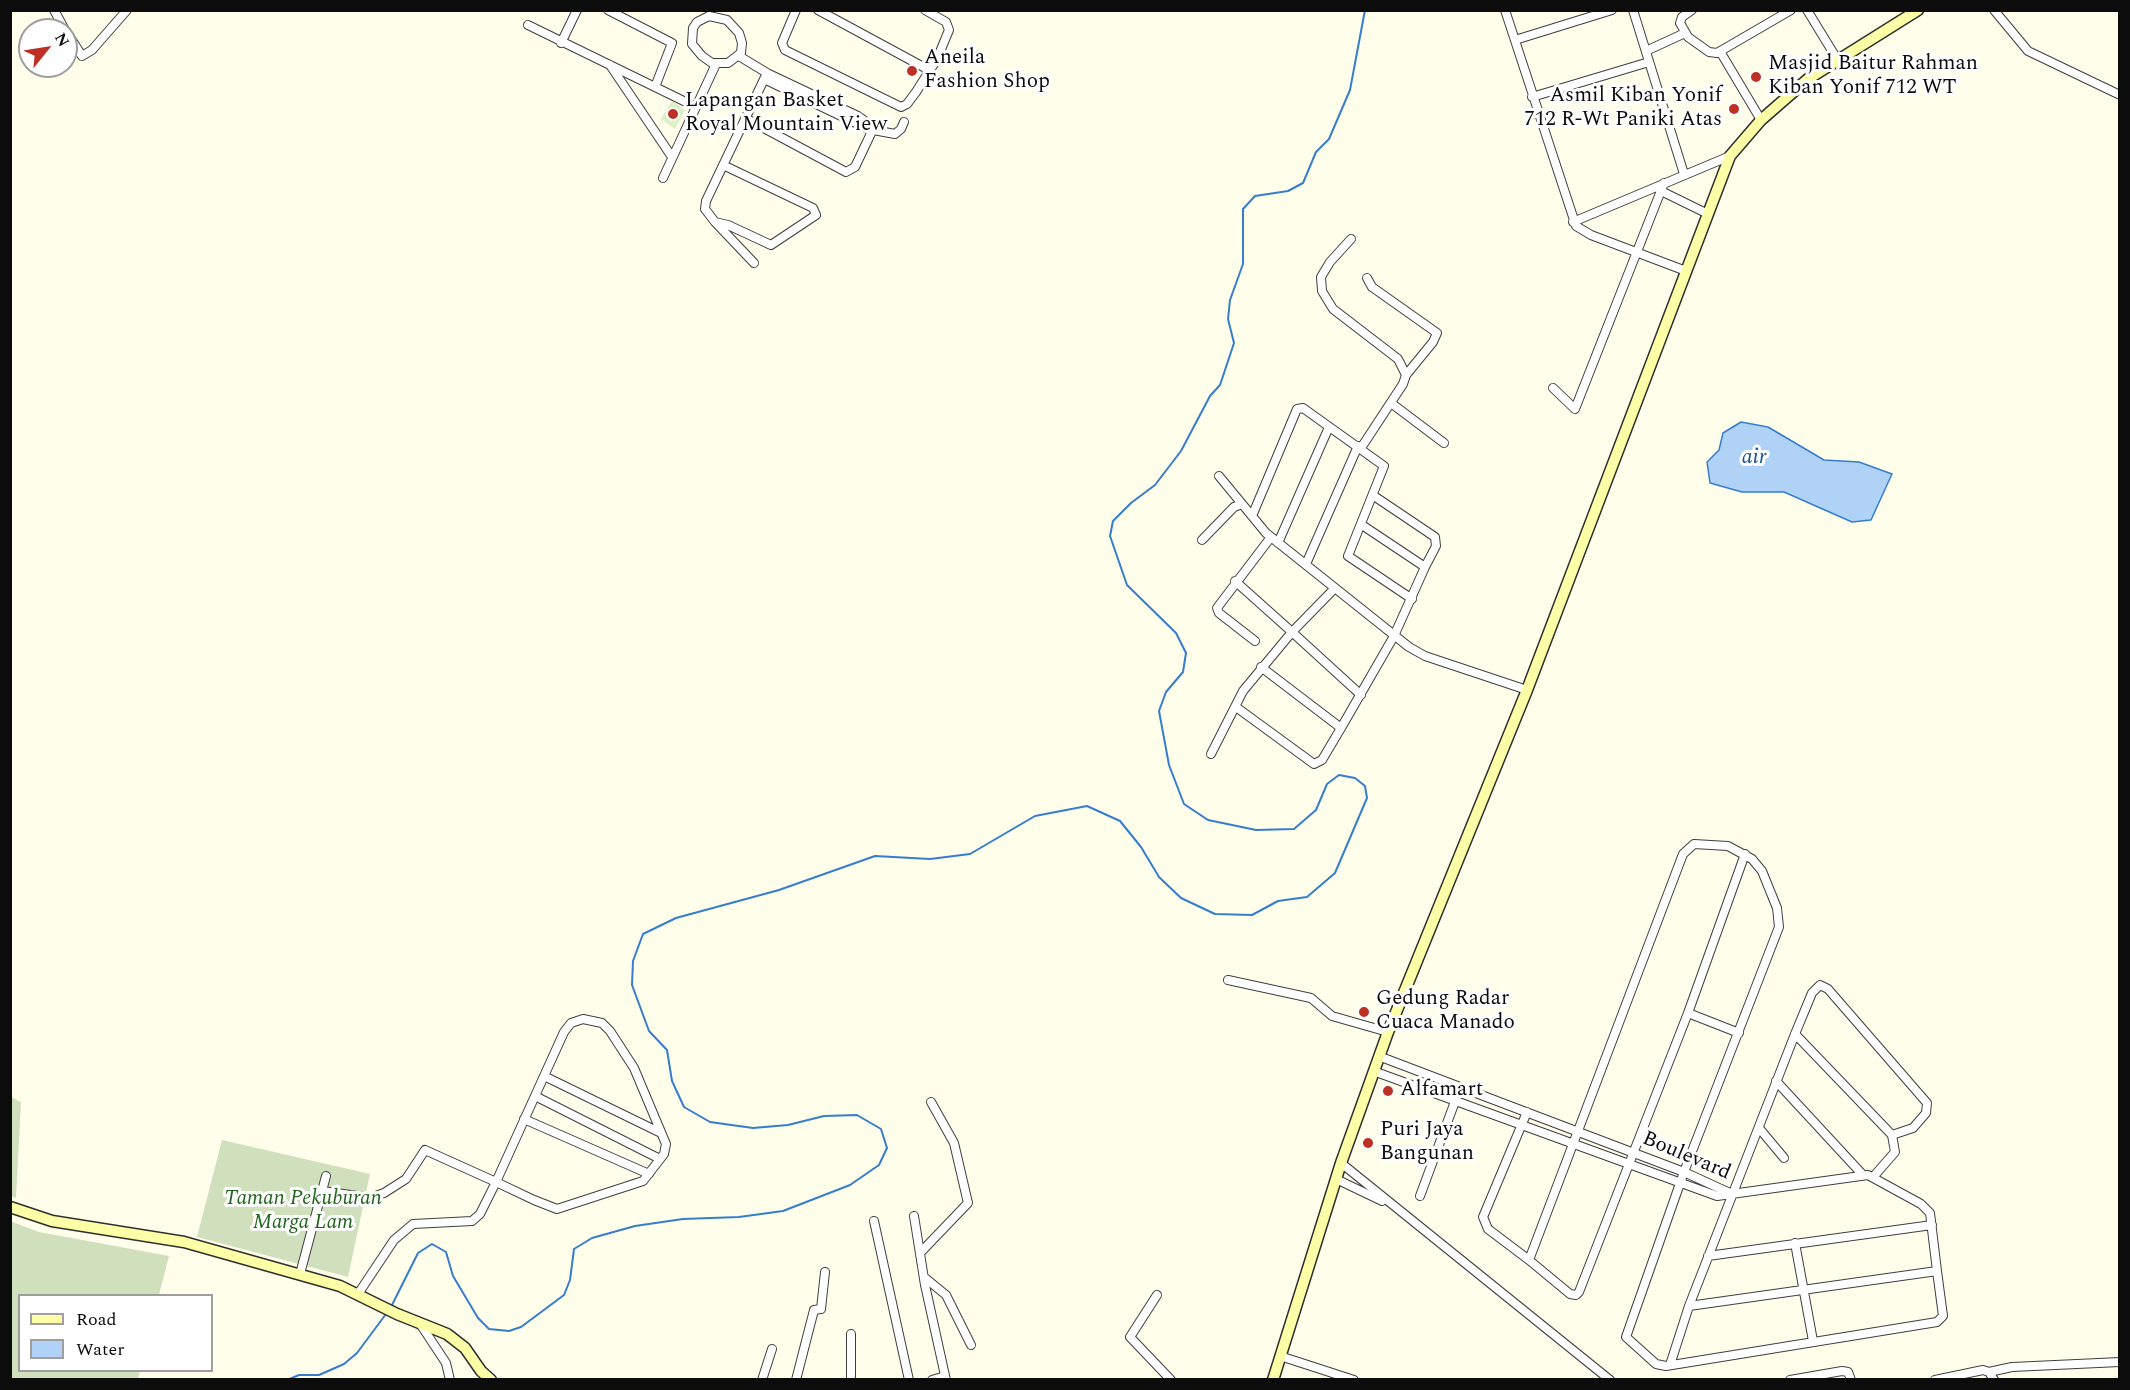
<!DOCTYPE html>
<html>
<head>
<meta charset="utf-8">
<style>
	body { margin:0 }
	#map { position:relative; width:2130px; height:1390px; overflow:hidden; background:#fffeeb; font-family:Spectral,serif }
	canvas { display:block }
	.frame { position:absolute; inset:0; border:12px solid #0c0c0c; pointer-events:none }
	.legend { position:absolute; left:18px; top:1294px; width:195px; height:78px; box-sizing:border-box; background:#fff; border:2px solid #9e9e9e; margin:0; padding:8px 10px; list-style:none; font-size:18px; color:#0c0c0c }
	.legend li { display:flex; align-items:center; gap:12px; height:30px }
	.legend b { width:30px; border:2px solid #9e9e9e }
	.north { position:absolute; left:18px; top:18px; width:60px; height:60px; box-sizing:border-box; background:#fff; border:2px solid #9e9e9e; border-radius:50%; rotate:60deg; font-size:16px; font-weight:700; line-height:24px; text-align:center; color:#0c0c0c }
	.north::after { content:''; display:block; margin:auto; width:21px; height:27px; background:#bd3124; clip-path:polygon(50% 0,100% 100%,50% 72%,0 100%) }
</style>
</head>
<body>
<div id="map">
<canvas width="2130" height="1390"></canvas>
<div class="frame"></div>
<ul class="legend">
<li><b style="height:8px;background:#fdffa6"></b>Road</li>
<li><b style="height:16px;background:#b0d2f6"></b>Water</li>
</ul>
<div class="north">N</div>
</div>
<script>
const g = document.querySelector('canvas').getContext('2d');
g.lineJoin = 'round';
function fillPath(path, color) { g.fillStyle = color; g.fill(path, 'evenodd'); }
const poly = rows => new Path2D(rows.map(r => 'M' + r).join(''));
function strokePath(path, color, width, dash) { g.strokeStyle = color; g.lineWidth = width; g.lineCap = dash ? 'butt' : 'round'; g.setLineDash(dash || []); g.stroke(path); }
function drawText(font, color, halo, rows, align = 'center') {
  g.font = font + ' Spectral,serif'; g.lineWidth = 6; g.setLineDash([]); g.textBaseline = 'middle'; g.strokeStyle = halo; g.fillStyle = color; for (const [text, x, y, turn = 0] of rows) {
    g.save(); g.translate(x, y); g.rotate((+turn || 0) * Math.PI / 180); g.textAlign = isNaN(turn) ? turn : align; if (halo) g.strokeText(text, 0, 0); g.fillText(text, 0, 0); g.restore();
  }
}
const cemetery = poly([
	[11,1097,21,1102,16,1198,11,1196],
	[222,1140,370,1174,348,1277,197,1237],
	[10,1221,39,1232,169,1256,159,1295,20,1296,20,1370,140,1371,138,1379,11,1379]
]);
const pitch = poly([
	[672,101,685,110,675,129,661,119]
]);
const water = poly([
	[1741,422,1768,427,1824,460,1859,462,1892,474,1871,520,1852,522,1784,492,1742,492,1710,483,1707,462,1719,450,1723,433,1741,422]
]);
const stream = poly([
	[391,1307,418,1253,432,1244,446,1252,453,1276,478,1318,489,1329,509,1331,521,1327,564,1295,570,1280,574,1249,592,1238,635,1226,683,1219,739,1217,783,1211,850,1185,879,1165,887,1148,881,1129,857,1115,824,1116,788,1125,753,1128,710,1122,684,1107,672,1081,667,1050,649,1031,632,985,633,961,643,934,676,918,779,890,875,856,930,859,970,854,1035,816,1087,806,1120,821,1141,847,1159,877,1181,898,1215,914,1252,915,1278,901,1307,897,1335,873,1367,798,1365,786,1355,778,1339,775,1327,784,1316,810,1294,829,1256,830,1208,820,1184,804,1169,765,1159,711,1166,692,1183,672,1186,653,1176,633,1127,585,1110,536,1113,521,1131,503,1155,485,1181,451,1210,396,1220,385,1234,343,1228,319,1230,300,1243,264,1243,209,1255,196,1288,191,1303,183,1316,152,1329,139,1350,90,1365,10],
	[287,1380,299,1375,319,1375,344,1364,357,1353,386,1314]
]);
const street = poly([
	[54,10,65,30],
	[796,10,782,43,785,50,901,107,907,104,916,92,937,59,949,30,946,22,925,10],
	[818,10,929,70],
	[1505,10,1576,226,1591,235,1686,271],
	[1633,10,1684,174],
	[1692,10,1682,17,1680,23,1688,37,1709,52,1717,53,1791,10],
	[1807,10,1837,59],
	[1994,10,2028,51,2120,95],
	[709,16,727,20,739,33,742,43,741,53,728,63,712,63,702,56,692,44,693,28,697,22,709,16],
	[528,25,655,87,672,43,608,10],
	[66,31,82,56,92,50,127,10],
	[1515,40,1612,10],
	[561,43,577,10],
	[1646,51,1685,33],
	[1721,53,1761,120],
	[739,56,767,73,858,116,876,129],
	[610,65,672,157],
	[764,79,868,129,895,134,901,129,904,122],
	[655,87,696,107,663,178],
	[1532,97,1649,62],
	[696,107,716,64],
	[745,118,846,172,855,167,874,127],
	[723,165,813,208,816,215,771,245,728,225,715,222,705,209,706,201,767,73],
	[1661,191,1708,214],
	[715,222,754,263],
	[1573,222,1730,156],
	[1351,239,1330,262,1321,277,1322,291,1333,309,1398,359,1406,375,1403,384,1361,448],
	[1367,278,1372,287,1437,333,1433,342,1406,375],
	[1553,388,1575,409,1664,183],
	[1391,403,1444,443],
	[1219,476,1266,533,1409,647,1425,656,1527,690],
	[1374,496,1435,537,1436,546,1425,567],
	[1252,516,1297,409,1303,408,1384,466,1348,556,1412,599],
	[1202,540,1234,507,1242,504],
	[1278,543,1329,427],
	[1306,564,1358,446],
	[1235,581,1292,632,1335,588],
	[1255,641,1219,613,1217,608,1271,537],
	[1261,667,1341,728,1394,636,1425,567,1362,525],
	[1236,707,1314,764,1322,760,1341,728],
	[1211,754,1243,691,1292,632,1361,695],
	[1228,980,1311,998,1332,1016,1388,1032],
	[1688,1013,1739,1033],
	[1795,1034,1892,1135,1895,1152,1874,1176],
	[1381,1057,1684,1172,1732,1194],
	[1376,1072,1717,1196,1868,1175,1921,1204,1930,1213,1937,1271,1689,1306],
	[544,1076,661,1133],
	[1776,1081,1862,1174],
	[535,1096,660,1159],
	[1527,1112,1483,1217,1488,1229,1529,1260,1683,854,1694,844,1728,846,1752,859,1762,871,1777,908,1779,927,1684,1172,1626,1337,1656,1364,1666,1366,1937,1322,1943,1316,1937,1271],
	[524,1119,649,1174],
	[1759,1128,1784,1158],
	[1341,1163,1610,1380],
	[1336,1179,1382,1201],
	[323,1191,370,1198,384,1193,406,1179,425,1150,496,1182,534,1200,557,1209,643,1181,664,1154,666,1144,634,1068,610,1031,602,1023,583,1019,571,1023,564,1032,496,1182,480,1214,472,1221,413,1224,394,1240,358,1294],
	[1420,1196,1460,1088],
	[914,1216,925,1285,946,1380],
	[874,1221,909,1380],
	[1795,1243,1813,1341],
	[920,1253,968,1203,954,1143,931,1102],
	[1708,1256,1932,1225],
	[1529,1260,1570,1294,1576,1295,1579,1292,1688,1013,1745,854],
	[300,1274,326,1176],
	[924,1277,946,1295,971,1345],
	[1157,1295,1130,1337,1171,1380],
	[419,1322,446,1363,450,1380],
	[851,1334,851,1380],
	[1280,1356,1354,1380],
	[1670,1365,1689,1306,1795,1034,1812,993,1820,985,1828,989,1927,1103,1926,1113,1913,1128,1892,1135],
	[1989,1372,2012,1367,2120,1362],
	[762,1380,772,1349],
	[796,1380,814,1310,821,1309,825,1272],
	[932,1380,945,1376],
	[1790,1380,1842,1371,1848,1372,1851,1380],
	[1935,1380,1983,1370,1989,1372,1994,1380]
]);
const secondary = poly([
	[10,1207,52,1221,184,1242,340,1286,397,1314,447,1334,465,1348,481,1371,491,1380],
	[1273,1380,1341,1163,1388,1032,1527,690,1730,156,1761,120,1808,79,1918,10]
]);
const markers = [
	[912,71,6,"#bd3124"],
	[1756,77,6,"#bd3124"],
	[1734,109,6,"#bd3124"],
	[673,114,6,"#bd3124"],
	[1364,1012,6,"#bd3124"],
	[1388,1091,6,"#bd3124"],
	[1368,1143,6,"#bd3124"]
];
const poiNames = [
	["Aneila",924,59],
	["Fashion Shop",924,83],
	["Masjid Baitur Rahman",1768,65],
	["Kiban Yonif 712 WT",1768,89],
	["Asmil Kiban Yonif",1722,97,"right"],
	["712 R-Wt Paniki Atas",1722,121,"right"],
	["Lapangan Basket",685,102],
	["Royal Mountain View",685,126],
	["Gedung Radar",1376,1000],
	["Cuaca Manado",1376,1024],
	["Alfamart",1400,1091],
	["Puri Jaya",1380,1131],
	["Bangunan",1380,1155]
];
const streetNames = [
	["Boulevard",1686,1157,23]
];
const parkNames = [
	["Taman Pekuburan",303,1200],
	["Marga Lam",303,1224]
];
const waterNames = [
	["air",1754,459]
];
fillPath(cemetery, '#d0e0bd');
fillPath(pitch, '#dcf0c7');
fillPath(water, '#b0d2f6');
strokePath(water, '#367dce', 1.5);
strokePath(stream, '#367dce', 2);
strokePath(street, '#3f3f3f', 10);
strokePath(secondary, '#2e2e2e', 13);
strokePath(street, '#fff', 8);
strokePath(secondary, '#fdffa6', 10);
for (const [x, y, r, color] of markers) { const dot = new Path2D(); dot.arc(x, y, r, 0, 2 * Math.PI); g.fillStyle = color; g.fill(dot); strokePath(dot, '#fff', 2); }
drawText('21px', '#0c0c0c', '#fff', poiNames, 'left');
drawText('21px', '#0c0c0c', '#fff', streetNames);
drawText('italic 21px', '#21641c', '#fff', parkNames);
drawText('italic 22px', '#154f9e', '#fff', waterNames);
</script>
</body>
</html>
